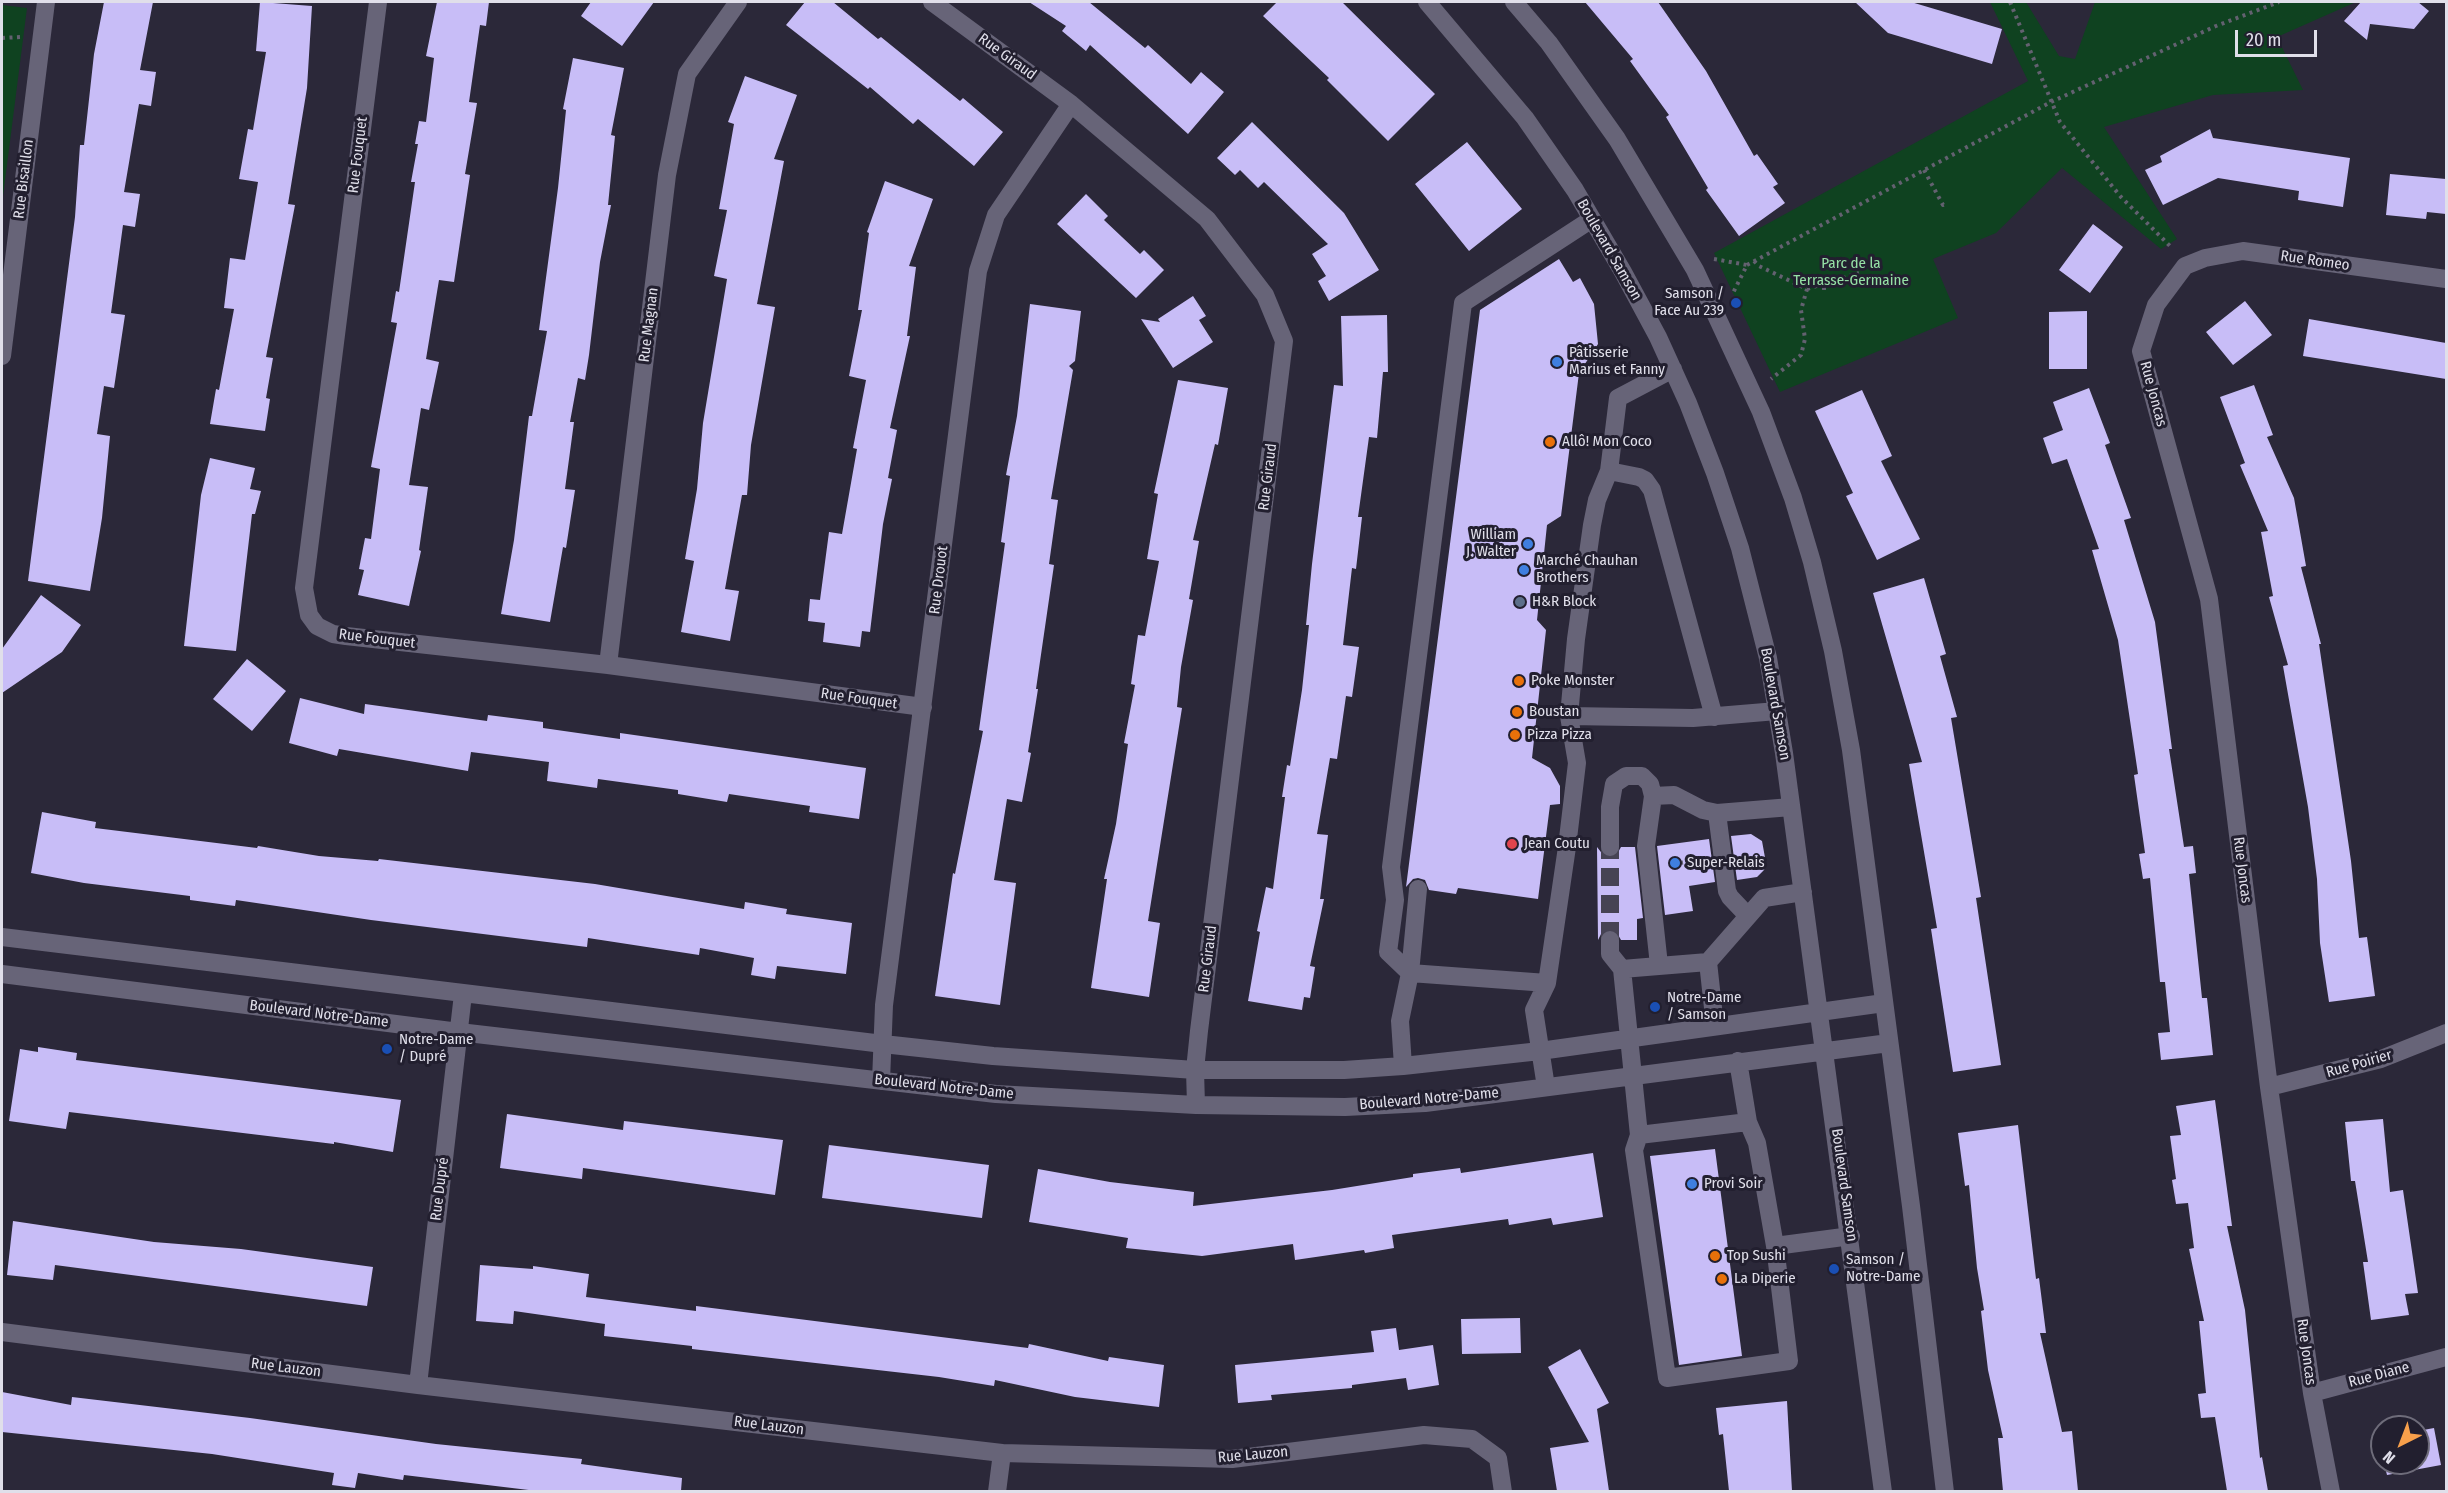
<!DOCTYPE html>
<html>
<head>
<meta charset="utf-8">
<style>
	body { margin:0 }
	#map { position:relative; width:2448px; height:1493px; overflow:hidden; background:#2b2839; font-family:"Fira Sans Condensed",sans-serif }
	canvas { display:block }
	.frame { position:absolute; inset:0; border:3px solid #e0dfea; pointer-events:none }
	.north { position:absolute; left:2370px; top:1415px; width:60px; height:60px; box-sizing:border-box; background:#221f2f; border:2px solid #6e6c7a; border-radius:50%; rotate:222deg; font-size:16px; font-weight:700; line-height:24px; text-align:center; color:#e0dfea }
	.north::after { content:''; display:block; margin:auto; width:21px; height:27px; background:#f8a04b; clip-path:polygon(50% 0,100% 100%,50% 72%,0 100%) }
	.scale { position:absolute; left:2235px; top:30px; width:82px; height:27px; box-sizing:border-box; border:3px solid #e0dfea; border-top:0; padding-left:8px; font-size:18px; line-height:21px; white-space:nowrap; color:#e0dfea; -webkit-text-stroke:4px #221f2f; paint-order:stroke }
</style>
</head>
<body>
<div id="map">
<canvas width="2448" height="1493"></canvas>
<div class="frame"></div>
<div class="north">N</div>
<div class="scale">20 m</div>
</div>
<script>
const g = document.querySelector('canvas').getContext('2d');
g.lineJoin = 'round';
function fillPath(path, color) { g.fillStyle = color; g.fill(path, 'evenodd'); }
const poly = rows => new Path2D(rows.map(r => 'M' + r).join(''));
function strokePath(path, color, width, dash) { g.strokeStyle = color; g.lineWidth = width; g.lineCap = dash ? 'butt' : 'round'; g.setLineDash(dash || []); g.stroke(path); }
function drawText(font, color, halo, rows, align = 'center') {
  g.font = font + ' "Fira Sans Condensed",sans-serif'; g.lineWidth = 6; g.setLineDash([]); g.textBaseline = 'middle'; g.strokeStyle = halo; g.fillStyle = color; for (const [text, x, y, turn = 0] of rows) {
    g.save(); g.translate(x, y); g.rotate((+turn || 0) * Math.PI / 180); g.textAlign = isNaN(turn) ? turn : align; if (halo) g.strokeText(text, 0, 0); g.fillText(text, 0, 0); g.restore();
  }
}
const green = poly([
	[1990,2,2026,2,2059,56,2075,59,2095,2,2356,2,2277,37,2303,90,2213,95,2104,127,2177,239,2161,249,2062,168,1996,233,1933,259,1958,318,1780,392,1714,253,2028,81],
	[2,5,27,8,2,204]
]);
const building = poly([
	[104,2,153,2,140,70,156,72,151,106,139,104,124,192,140,194,135,227,123,225,111,313,125,315,114,388,104,386,97,434,110,436,102,518,90,591,28,581,75,217,80,145,84,145,94,54],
	[260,2,312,6,307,88,288,204,295,205,266,357,273,358,266,398,270,399,265,431,210,424,216,389,219,390,234,309,224,308,230,258,245,260,258,182,239,179,248,129,253,130,266,52,256,51],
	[437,2,489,2,486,26,480,25,469,102,477,103,465,174,470,175,454,282,439,280,426,359,439,362,429,410,421,408,409,485,428,487,419,550,421,551,409,606,358,595,364,570,359,569,365,538,371,539,380,469,371,467,397,323,391,322,396,291,399,292,415,182,411,182,418,144,415,144,419,121,426,122,434,58,426,56],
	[591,2,654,2,622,46,581,16],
	[805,2,833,2,878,39,881,37,960,101,963,98,1003,132,974,166,918,119,913,124,870,87,868,89,786,25],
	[1029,2,1089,2,1145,48,1148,45,1191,84,1201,72,1224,92,1188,134,1090,45,1086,51,1062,31,1066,26],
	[1277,2,1342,2,1435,94,1388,141,1327,80,1329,78,1263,16],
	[1585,2,1658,2,1706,71,1754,156,1757,154,1778,184,1773,187,1785,203,1739,236,1706,190,1708,188,1666,117,1669,115,1630,61,1633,59],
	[1855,2,1911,2,2002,29,1992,64,1888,33],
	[2361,2,2418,2,2429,11,2414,29,2370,24,2367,40,2344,21],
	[573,58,624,68,611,135,615,136,608,205,611,205,600,262,589,355,585,380,578,378,570,422,574,422,565,489,575,490,566,548,563,547,550,622,501,614,514,540,529,416,532,416,547,331,539,330,558,188,566,110,563,109],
	[745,76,797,95,774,159,784,161,757,304,775,307,751,445,747,495,742,495,725,589,739,591,730,641,681,632,694,561,685,559,697,489,703,423,727,279,714,276,727,210,719,209,734,124,728,122],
	[1252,122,1344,213,1379,270,1329,301,1318,281,1326,276,1312,254,1328,244,1264,182,1258,188,1240,170,1235,175,1217,158],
	[2210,129,2213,138,2350,158,2343,207,2298,200,2299,191,2218,178,2163,205,2145,170,2162,162,2160,156],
	[1467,142,1522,209,1469,251,1415,184],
	[2390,174,2446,179,2446,214,2427,212,2426,219,2386,215],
	[885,181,933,199,909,266,916,267,907,336,910,336,890,428,897,430,888,478,892,479,883,524,870,632,862,631,860,647,823,642,825,623,808,621,810,599,820,600,829,532,842,534,857,449,853,448,866,380,849,376,862,310,858,310,869,233,867,232],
	[1086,194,1108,216,1104,220,1140,254,1144,250,1164,270,1136,298,1057,224],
	[2093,224,2123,247,2090,293,2059,270],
	[1559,259,1573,282,1580,278,1594,304,1598,344,1579,373,1561,516,1547,525,1537,620,1546,630,1532,758,1550,768,1560,786,1560,804,1550,805,1538,899,1458,888,1456,894,1429,890,1425,880,1418,878,1413,879,1406,887,1480,310],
	[1193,296,1206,316,1199,320,1213,342,1173,368,1141,319,1160,322,1158,319],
	[2245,301,2272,335,2233,365,2206,332],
	[1030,304,1081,311,1075,361,1069,366,1073,370,1051,499,1058,500,1049,564,1054,565,1036,689,1038,689,1028,752,1031,753,1022,802,1007,799,994,880,1016,883,1000,1005,935,996,953,873,955,874,983,731,979,730,1005,543,1001,542,1010,476,1006,475,1017,416],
	[2087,311,2087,369,2049,369,2049,312],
	[1387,315,1388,372,1383,372,1377,438,1369,437,1358,517,1362,517,1356,569,1352,568,1343,645,1359,647,1352,697,1346,696,1337,759,1330,758,1317,834,1328,835,1320,899,1324,899,1310,966,1315,967,1310,998,1304,997,1302,1010,1248,1001,1260,932,1257,931,1266,887,1273,889,1285,797,1282,797,1287,765,1290,766,1302,690,1309,625,1306,625,1312,564,1334,385,1343,386,1341,316],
	[2309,319,2446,343,2446,379,2303,356],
	[1178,380,1228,388,1218,445,1215,444,1193,540,1199,541,1189,599,1193,600,1181,667,1177,707,1182,708,1148,921,1160,923,1149,997,1091,988,1107,879,1104,879,1116,824,1128,744,1124,743,1135,685,1131,684,1138,635,1145,636,1159,561,1147,559,1158,494,1154,493],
	[2254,385,2273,435,2267,437,2294,498,2306,566,2301,567,2321,644,2319,644,2351,861,2359,938,2367,937,2375,996,2329,1002,2320,943,2317,879,2308,807,2283,666,2288,665,2269,597,2273,596,2261,532,2268,531,2240,465,2245,463,2220,397],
	[2089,388,2110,443,2105,445,2131,518,2124,520,2155,622,2172,749,2169,749,2184,847,2193,846,2196,873,2189,874,2202,998,2207,998,2213,1055,2161,1060,2158,1033,2170,1032,2165,982,2160,982,2150,878,2143,879,2139,854,2145,853,2134,775,2138,774,2118,640,2092,550,2099,549,2067,459,2052,464,2043,438,2063,430,2053,402],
	[1862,390,1892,456,1881,461,1920,539,1877,560,1846,496,1853,493,1815,411],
	[210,458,255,468,250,489,261,491,255,514,252,514,236,651,184,646,201,495],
	[1924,578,1946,654,1940,656,1957,717,1951,718,1981,897,1976,898,2001,1065,1953,1072,1931,929,1937,928,1909,764,1922,762,1873,593],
	[41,595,81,625,62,652,2,693,2,649],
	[247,659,286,691,252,731,213,699],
	[300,698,364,714,365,704,487,721,488,715,543,722,543,728,620,739,620,733,866,768,859,819,809,812,810,806,729,794,727,802,678,794,678,790,598,779,597,788,547,781,549,762,471,752,468,771,339,749,337,756,289,743],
	[42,812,96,822,95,828,257,848,258,846,319,856,378,861,379,859,595,884,744,909,745,902,787,909,786,914,852,923,846,974,777,966,775,979,751,975,754,958,700,948,699,955,588,938,587,947,371,920,236,900,235,906,190,900,190,896,84,883,31,873],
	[1751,834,1762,841,1766,863,1764,870,1757,877,1737,880,1731,836],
	[1709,839,1715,882,1689,886,1693,911,1665,915,1657,846],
	[1597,847,1604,856,1609,858,1616,856,1621,847,1635,847,1643,918,1637,919,1637,940,1621,940,1616,931,1609,929,1601,934,1598,940],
	[38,1047,77,1053,76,1060,401,1100,393,1152,334,1142,334,1144,69,1112,66,1129,9,1121,20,1049,38,1052],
	[2215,1100,2232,1226,2227,1226,2245,1310,2260,1458,2262,1457,2268,1491,2227,1491,2215,1417,2201,1418,2198,1394,2206,1393,2199,1321,2204,1321,2189,1249,2194,1248,2188,1203,2176,1204,2172,1180,2176,1179,2170,1136,2181,1135,2176,1106],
	[507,1114,623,1130,624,1121,783,1140,775,1195,583,1168,582,1179,500,1168],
	[2383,1119,2390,1192,2403,1190,2418,1293,2405,1294,2409,1315,2371,1320,2363,1262,2368,1262,2355,1181,2351,1181,2345,1122],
	[2018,1125,2036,1279,2039,1278,2046,1333,2040,1333,2062,1432,2072,1431,2078,1491,2003,1491,1998,1438,2003,1438,1988,1370,1981,1311,1984,1310,1977,1268,1969,1185,1965,1186,1958,1133],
	[829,1145,989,1165,982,1218,822,1198],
	[1715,1149,1742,1356,1679,1365,1650,1156],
	[1593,1153,1603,1217,1553,1225,1551,1218,1509,1225,1508,1219,1392,1235,1394,1248,1365,1253,1364,1250,1295,1260,1293,1244,1202,1256,1126,1248,1128,1238,1029,1222,1038,1169,1110,1182,1194,1192,1193,1206,1332,1190,1413,1177,1413,1174,1460,1168,1461,1173],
	[13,1221,154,1242,241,1249,373,1267,367,1306,55,1265,53,1280,7,1275],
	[480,1265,533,1269,533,1266,589,1274,586,1297,696,1311,696,1306,1028,1348,1029,1344,1108,1361,1109,1357,1164,1365,1159,1407,1075,1397,995,1380,994,1386,939,1377,692,1349,692,1346,604,1336,605,1324,514,1311,513,1324,476,1321],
	[1520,1318,1521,1353,1462,1354,1461,1319],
	[1396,1328,1399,1350,1433,1345,1439,1385,1408,1390,1406,1378,1352,1385,1352,1388,1271,1395,1272,1400,1238,1403,1235,1365,1374,1352,1371,1331],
	[1580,1349,1609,1403,1597,1409,1609,1491,1557,1491,1550,1448,1589,1442,1548,1367],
	[2,1392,71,1405,72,1397,250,1418,436,1444,582,1459,581,1464,682,1478,681,1491,537,1491,404,1475,403,1480,358,1473,355,1488,332,1485,334,1473,212,1454,2,1432],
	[1787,1401,1792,1491,1729,1491,1723,1434,1719,1435,1716,1408],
	[2434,1428,2441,1465,2387,1475,2384,1463,2418,1463,2418,1431]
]);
const minorTunnel = poly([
	[1610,940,1610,847]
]);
const path = poly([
	[2010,2,2060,122,2121,197,2172,248],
	[2,38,20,37],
	[1924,170,1943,205,1947,203],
	[1714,259,1747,265,1732,295],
	[1754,261,1759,266,1807,289,1801,310,1805,339,1801,355,1771,379],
	[1747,265,2051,102,2216,26,2279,2],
	[1807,289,1859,273],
	[1824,290,1824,279],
	[1680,863,1700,860]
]);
const minor = poly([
	[378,2,304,588,309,615,317,626,333,634,346,636,608,665,923,707],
	[932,2,1071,104,1207,219,1265,295,1284,341,1199,1031,1195,1070,1196,1105],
	[1427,2,1525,118,1575,190,1623,272,1658,337,1688,403,1715,473,1740,548,1768,658,1784,753,1883,1492],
	[1514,2,1549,43,1617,139,1695,270,1761,412,1793,498,1812,562,1833,651,1851,750,1911,1206,1945,1492],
	[2,356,46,2],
	[1609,471,1639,477,1645,480,1652,490,1714,717],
	[608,665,667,175,687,74,738,2],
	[1569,716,1693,718,1777,711],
	[1717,813,1727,891,1730,897,1748,916],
	[1610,847,1610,807,1614,784,1626,776,1642,776,1650,784,1653,796],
	[2,937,883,1044,993,1056,1195,1070,1344,1070,1403,1066,1540,1051,1884,1003],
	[1610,940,1610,954,1622,969],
	[1708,962,1622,969,1639,1135,1748,1122],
	[1659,965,1646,846,1653,796,1674,795,1703,810,1717,813,1791,807],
	[1410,973,1388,952,1395,900,1391,867,1463,303,1592,219],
	[1410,973,1418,889],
	[2,974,459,1032,996,1094,1196,1105,1345,1107,1425,1103,1889,1043],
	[1715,1026,1708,962,1764,898,1803,892],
	[1403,1066,1400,1021,1410,973,1547,983],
	[881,1081,884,1005,978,271,996,215,1071,104],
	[1546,1087,1534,1010,1547,983,1567,847,1577,763,1569,716,1576,639,1592,525,1597,500,1609,471,1618,398,1673,369],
	[2269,1087,2381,1059,2446,1033],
	[1639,1135,1634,1150,1667,1378,1789,1361,1775,1246,1757,1143,1748,1122,1738,1061],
	[1775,1246,1851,1236],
	[2,1332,418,1385,1002,1453,1232,1459,1424,1435,1472,1439,1498,1458,1503,1492],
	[418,1385,463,994],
	[2312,1393,2446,1357],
	[997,1492,1002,1453],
	[2331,1492,2312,1393,2269,1087,2209,599,2141,351,2156,305,2185,266,2205,258,2243,251,2446,279]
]);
const markers = [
	[1736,303,6,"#1a4fb4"],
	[1557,362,6,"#3f7fe0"],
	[1550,442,6,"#e8710a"],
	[1528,544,6,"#3f7fe0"],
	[1524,570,6,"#3f7fe0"],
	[1520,602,6,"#5c6f8a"],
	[1519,681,6,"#e8710a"],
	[1517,712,6,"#e8710a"],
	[1515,735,6,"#e8710a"],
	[1512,844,6,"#e0444e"],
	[1675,863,6,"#3f7fe0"],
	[1655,1007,6,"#1a4fb4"],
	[387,1049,6,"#1a4fb4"],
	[1692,1184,6,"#3f7fe0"],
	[1715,1256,6,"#e8710a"],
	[1834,1269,6,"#1a4fb4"],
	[1722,1279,6,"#e8710a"]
];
const streetNames = [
	["Rue Giraud",1007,57,36],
	["Rue Fouquet",358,155,-83],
	["Rue Bisaillon",24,179,-83],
	["Boulevard Samson",1609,250,60],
	["Rue Romeo",2315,261,8],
	["Rue Magnan",649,325,-83],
	["Rue Joncas",2153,394,75],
	["Rue Giraud",1268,477,-83],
	["Rue Drouot",939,580,-83],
	["Rue Fouquet",377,639,7],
	["Rue Fouquet",859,699,8],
	["Boulevard Samson",1775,704,80],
	["Rue Joncas",2242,870,83],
	["Rue Giraud",1208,959,-83],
	["Boulevard Notre-Dame",319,1014,7],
	["Rue Poirier",2359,1064,-16],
	["Boulevard Notre-Dame",944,1087,6],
	["Boulevard Notre-Dame",1429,1099,-5],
	["Boulevard Samson",1844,1185,82],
	["Rue Dupré",440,1189,-83],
	["Rue Joncas",2306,1352,82],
	["Rue Lauzon",286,1368,7],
	["Rue Diane",2379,1375,-15],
	["Rue Lauzon",769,1426,7],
	["Rue Lauzon",1253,1455,-5]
];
const parkNames = [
	["Parc de la",1851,264],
	["Terrasse-Germaine",1851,281]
];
const poiNames = [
	["Samson /",1724,294,"right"],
	["Face Au 239",1724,311,"right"],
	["Pâtisserie",1569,353],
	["Marius et Fanny",1569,370],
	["Allô! Mon Coco",1562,442],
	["William",1516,535,"right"],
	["J. Walter",1516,552,"right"],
	["Marché Chauhan",1536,561],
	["Brothers",1536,578],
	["H&R Block",1532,602],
	["Poke Monster",1531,681],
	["Boustan",1529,712],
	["Pizza Pizza",1527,735],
	["Jean Coutu",1524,844],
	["Super-Relais",1687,863],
	["Notre-Dame",1667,998],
	["/ Samson",1667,1015],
	["Notre-Dame",399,1040],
	["/ Dupré",399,1057],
	["Provi Soir",1704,1184],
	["Top Sushi",1727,1256],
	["Samson /",1846,1260],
	["Notre-Dame",1846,1277],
	["La Diperie",1734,1279]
];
fillPath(green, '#0f4220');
fillPath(building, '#c8bdf7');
strokePath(minorTunnel, '#464354', 18, [18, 9]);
strokePath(path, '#636170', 4, [3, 4.5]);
strokePath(minor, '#676478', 18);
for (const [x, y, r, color] of markers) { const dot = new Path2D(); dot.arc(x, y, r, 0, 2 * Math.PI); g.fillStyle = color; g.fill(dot); strokePath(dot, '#221f2f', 2); }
drawText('15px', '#e0dfea', '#221f2f', streetNames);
drawText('15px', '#95e0a5', '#221f2f', parkNames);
drawText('15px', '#e0dfea', '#221f2f', poiNames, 'left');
</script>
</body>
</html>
